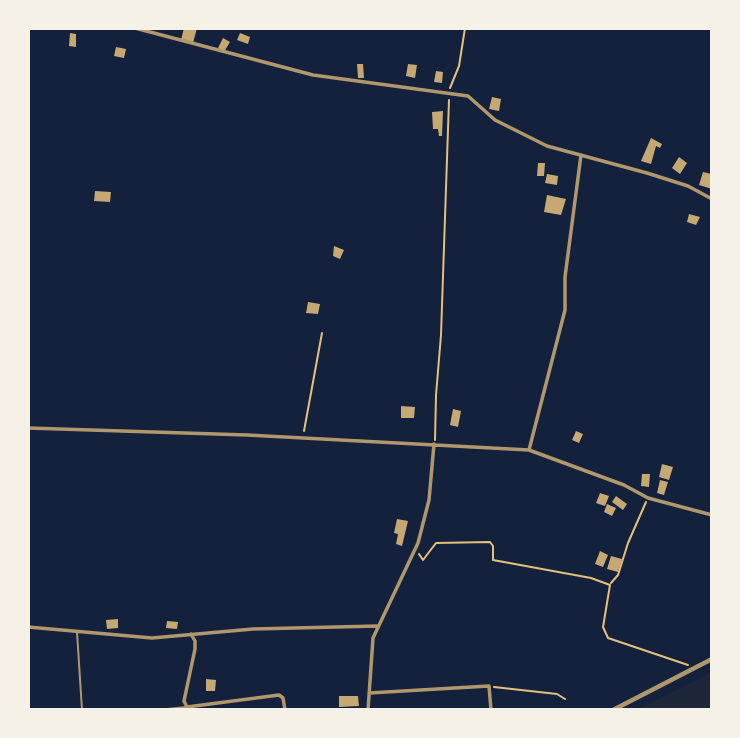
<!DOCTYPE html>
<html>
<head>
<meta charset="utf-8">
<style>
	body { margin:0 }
	#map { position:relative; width:740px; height:738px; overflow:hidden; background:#14213d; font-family:Figtree,sans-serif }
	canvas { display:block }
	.frame { position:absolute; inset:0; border:30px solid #f6f1e7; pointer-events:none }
</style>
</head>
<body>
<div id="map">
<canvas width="740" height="738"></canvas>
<div class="frame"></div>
</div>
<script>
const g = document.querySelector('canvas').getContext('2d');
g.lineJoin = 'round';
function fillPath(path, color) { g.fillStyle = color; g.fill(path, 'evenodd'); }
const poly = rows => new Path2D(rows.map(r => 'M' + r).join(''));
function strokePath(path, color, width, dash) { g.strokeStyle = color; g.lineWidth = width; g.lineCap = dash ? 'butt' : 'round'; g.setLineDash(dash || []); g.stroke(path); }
const green = poly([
	[712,672,712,710,636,710]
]);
const building = poly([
	[184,28,197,28,193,43,181,40],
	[70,33,76,34,76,47,69,46],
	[240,33,250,37,248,44,237,40],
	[223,38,230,42,224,52,218,48],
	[116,47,126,49,124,58,114,56],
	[357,64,363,64,364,78,358,78],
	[408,64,417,65,415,78,406,76],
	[436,71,443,72,442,83,434,82],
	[492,97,501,99,499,111,489,109],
	[443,111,442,136,439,136,438,129,433,129,432,112],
	[651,138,662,144,660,148,656,146,651,164,641,161],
	[679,157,687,163,680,174,672,168],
	[538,163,545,163,544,176,537,176],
	[703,172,712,174,712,189,699,185],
	[547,174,558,176,557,185,545,183],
	[95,191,111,192,110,202,94,201],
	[547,195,566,199,561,215,544,212],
	[689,214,700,217,696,225,687,222],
	[334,246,344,250,340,259,333,256],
	[308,302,320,304,318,314,306,313],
	[401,406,415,407,414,418,401,418],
	[453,409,461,411,458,427,450,425],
	[576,431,583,434,579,443,572,440],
	[662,464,673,467,669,480,659,477],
	[642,474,650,474,649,487,641,486],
	[660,480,668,482,664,495,657,493],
	[600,493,609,496,605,506,596,503],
	[616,496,627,504,623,510,612,502],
	[607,504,616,508,612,516,604,512],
	[397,519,408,521,402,546,396,544,398,534,394,533],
	[600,551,608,555,603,567,595,564],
	[611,556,622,559,618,572,607,569],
	[118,619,118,628,107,629,106,620],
	[167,621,178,622,177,629,166,628],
	[206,679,216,680,215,691,206,691],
	[339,696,358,696,359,706,339,707]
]);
const path = poly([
	[450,88,459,66,465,28],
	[304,431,322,333],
	[435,440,436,395,441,335,449,100],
	[419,554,423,560,436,543,490,542,493,546,493,560,591,578,610,585,603,627,608,638,688,665],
	[611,583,618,575,628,543,646,502],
	[494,687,557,694,565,699]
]);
const service = poly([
	[77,632,82,710],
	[158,710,186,707]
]);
const minor = poly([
	[135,28,313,75,468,96,495,120,547,146,647,173,688,186,712,199],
	[28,428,247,435,529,450,624,485,648,498,712,515],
	[529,450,565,310,565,277,581,155],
	[28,627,152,638,253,629,377,626],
	[191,634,195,641,195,649,184,701,187,707,279,695,283,698,285,710],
	[369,693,489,686,491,710],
	[368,710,373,638,418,543,429,500,434,444]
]);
const tertiary = poly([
	[613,710,712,659]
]);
fillPath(green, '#1d2539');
fillPath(building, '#c6a872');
strokePath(path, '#e5c07b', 2);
strokePath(service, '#b1986c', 2);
strokePath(minor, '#b1986c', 3.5);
strokePath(tertiary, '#b1986c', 4.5);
</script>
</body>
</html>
